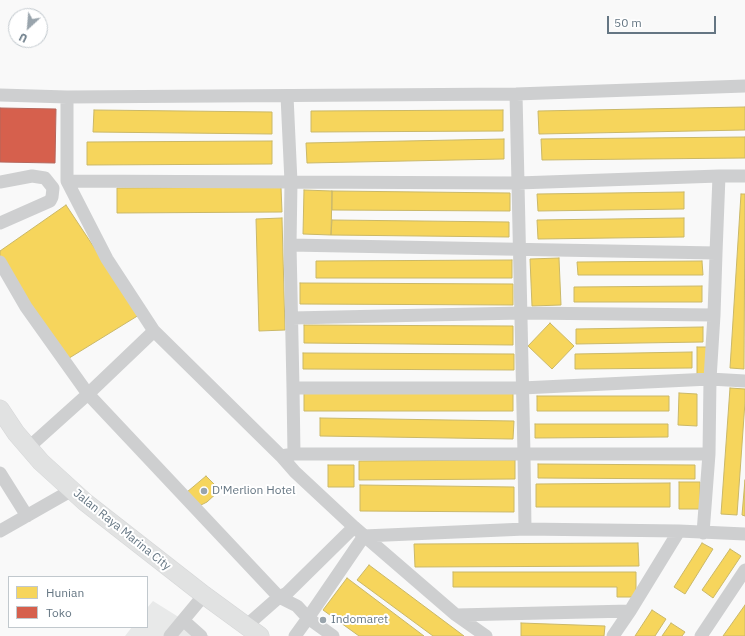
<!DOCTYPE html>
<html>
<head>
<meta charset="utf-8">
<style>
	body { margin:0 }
	#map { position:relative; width:745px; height:636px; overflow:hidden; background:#f9f9f9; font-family:"IBM Plex Sans",sans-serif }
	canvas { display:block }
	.legend { position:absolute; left:8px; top:576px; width:140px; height:52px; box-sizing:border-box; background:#fff; border:1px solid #c1c8cd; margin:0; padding:5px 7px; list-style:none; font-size:12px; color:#657683 }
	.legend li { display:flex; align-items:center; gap:8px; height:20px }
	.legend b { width:20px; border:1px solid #c1c8cd }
	.north { position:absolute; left:8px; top:8px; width:40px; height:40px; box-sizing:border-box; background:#fff; border:1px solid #c1c8cd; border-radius:50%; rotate:206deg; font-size:11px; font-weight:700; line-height:16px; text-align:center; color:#657683 }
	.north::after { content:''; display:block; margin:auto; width:14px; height:18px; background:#99a4ac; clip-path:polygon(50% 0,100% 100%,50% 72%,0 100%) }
	.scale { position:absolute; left:607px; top:16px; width:109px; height:18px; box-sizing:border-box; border:2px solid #657683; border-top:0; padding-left:5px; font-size:12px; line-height:14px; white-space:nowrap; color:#657683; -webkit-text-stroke:3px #fff; paint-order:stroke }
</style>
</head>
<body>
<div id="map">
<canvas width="745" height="636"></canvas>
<ul class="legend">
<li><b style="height:11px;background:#f6d55c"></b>Hunian</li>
<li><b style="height:11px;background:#d6604d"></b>Toko</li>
</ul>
<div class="north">U</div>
<div class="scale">50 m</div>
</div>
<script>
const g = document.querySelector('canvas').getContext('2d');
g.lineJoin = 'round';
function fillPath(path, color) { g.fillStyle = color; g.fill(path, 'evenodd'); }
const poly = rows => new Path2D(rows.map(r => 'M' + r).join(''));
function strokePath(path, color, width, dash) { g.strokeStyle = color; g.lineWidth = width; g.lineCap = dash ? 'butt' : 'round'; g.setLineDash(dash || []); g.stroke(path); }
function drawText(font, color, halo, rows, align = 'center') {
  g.font = font + ' "IBM Plex Sans",sans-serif'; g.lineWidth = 4; g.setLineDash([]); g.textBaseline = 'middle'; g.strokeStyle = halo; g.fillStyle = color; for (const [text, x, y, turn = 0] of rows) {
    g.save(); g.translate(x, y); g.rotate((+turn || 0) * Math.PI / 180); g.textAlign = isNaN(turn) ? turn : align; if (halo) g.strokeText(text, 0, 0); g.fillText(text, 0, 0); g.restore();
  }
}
const built = poly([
	[153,601,209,636,125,636,132,627,147,627,147,608]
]);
const homes = poly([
	[745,107,745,130,539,134,538,111,745,107],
	[94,110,272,112,272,134,93,132,94,110],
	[503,110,503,131,311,132,311,111,503,110],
	[745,137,745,158,542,160,541,139,745,137],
	[504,139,504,159,307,163,306,143,504,139],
	[272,141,272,164,87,165,87,142,272,141],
	[281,187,282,212,117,213,117,188,281,187],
	[304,190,332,191,331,235,303,234,304,190],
	[332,191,510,193,510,211,332,210,332,191],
	[684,192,684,209,538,211,537,194,684,192],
	[741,194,745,194,744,369,730,368,741,194],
	[66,205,139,315,66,360,0,259,0,251,66,205],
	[282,218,285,330,259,331,256,219,282,218],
	[684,218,684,237,538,239,537,220,684,218],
	[332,220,509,222,509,237,331,235,332,220],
	[559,258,561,305,532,306,530,259,559,258],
	[512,260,512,278,316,278,316,261,512,260],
	[702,261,703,275,578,275,577,262,702,261],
	[300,283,513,284,513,305,300,304,300,283],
	[702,286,702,302,574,302,574,287,702,286],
	[550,323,574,346,552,369,528,346,550,323],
	[304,325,513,326,513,345,304,343,304,325],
	[703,327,703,342,576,344,576,329,703,327],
	[697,347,708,347,708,377,697,377,697,347],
	[692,352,692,368,575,369,575,354,692,352],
	[303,353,514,354,514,370,303,369,303,353],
	[730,388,745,389,745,402,737,515,721,514,730,388],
	[304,393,513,393,513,411,304,411,304,393],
	[679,393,697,394,697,426,678,425,679,393],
	[537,396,669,396,669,411,537,411,537,396],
	[320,418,514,421,513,439,320,436,320,418],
	[535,424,668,424,668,437,535,438,535,424],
	[515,460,515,479,359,480,359,461,515,460],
	[538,464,695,465,695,479,538,478,538,464],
	[328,465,354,465,354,487,328,487,328,465],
	[206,476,220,490,207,502,199,506,187,492,206,476],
	[745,480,745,516,742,515,745,480],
	[679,482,700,482,700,509,679,509,679,482],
	[670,483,670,507,536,507,536,484,670,483],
	[360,485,514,487,514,512,360,511,360,485],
	[638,543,639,566,415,567,414,544,638,543],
	[702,543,713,549,685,594,674,587,702,543],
	[730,549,741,556,713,598,702,590,730,549],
	[369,565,464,636,433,636,357,580,369,565],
	[453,572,636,572,636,597,617,597,617,587,453,587,453,572],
	[347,578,424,636,359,636,323,610,347,578],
	[745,605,745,636,723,636,745,605],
	[652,610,666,619,655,636,635,636,652,610],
	[521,623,605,626,604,636,521,636,521,623],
	[671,623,685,632,682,636,662,636,671,623]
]);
const shops = poly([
	[0,108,56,109,55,163,0,162,0,108]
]);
const minor = poly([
	[516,94,524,454,525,529],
	[0,95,67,97,516,94,745,86],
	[287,96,291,182,290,245,293,388,294,454],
	[67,97,67,181,107,259,154,331,281,456,295,472,354,527,456,615,486,636],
	[67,181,518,183,719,176,745,176],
	[0,182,32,176,45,178,53,188,52,197,50,201,0,223],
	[290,245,716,253],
	[0,262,26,307,88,394,279,597,297,606,308,618,333,636],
	[292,318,521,313,714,315],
	[293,388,522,388,710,379,745,381],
	[29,447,88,394,154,331],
	[281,456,294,454,709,454],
	[0,473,27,516],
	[0,531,72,490],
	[703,533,709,454,710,379,714,315,716,253,719,176],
	[456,615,630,611],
	[183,620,201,636],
	[246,626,279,597,287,593,354,527],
	[170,636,204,595],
	[295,636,308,618,364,536,525,529,679,531,745,534],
	[613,636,630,611,679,531],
	[701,636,745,570]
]);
const secondary = poly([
	[0,409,16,433,41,462,85,502,204,595,260,636]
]);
const markers = [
	[204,491,4,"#99a4ac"],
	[323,620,4,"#99a4ac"]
];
const poiNames = [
	["D'Merlion Hotel",212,491],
	["Indomaret",331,620]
];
const streetNames = [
	["Jalan Raya Marina City",122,530,39]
];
fillPath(built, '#e8e9e9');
fillPath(homes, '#f6d55c');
strokePath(homes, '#cab868', 1);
fillPath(shops, '#d6604d');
strokePath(shops, '#b4675d', 1);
strokePath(secondary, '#d5d6d7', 19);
strokePath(minor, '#cecfd0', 13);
strokePath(secondary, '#e1e2e2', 18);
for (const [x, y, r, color] of markers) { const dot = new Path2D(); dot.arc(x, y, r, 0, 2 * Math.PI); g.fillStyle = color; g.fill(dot); strokePath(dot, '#fff', 1.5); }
drawText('12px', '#657683', '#fff', poiNames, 'left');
drawText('12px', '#657683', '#fff', streetNames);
</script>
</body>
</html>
